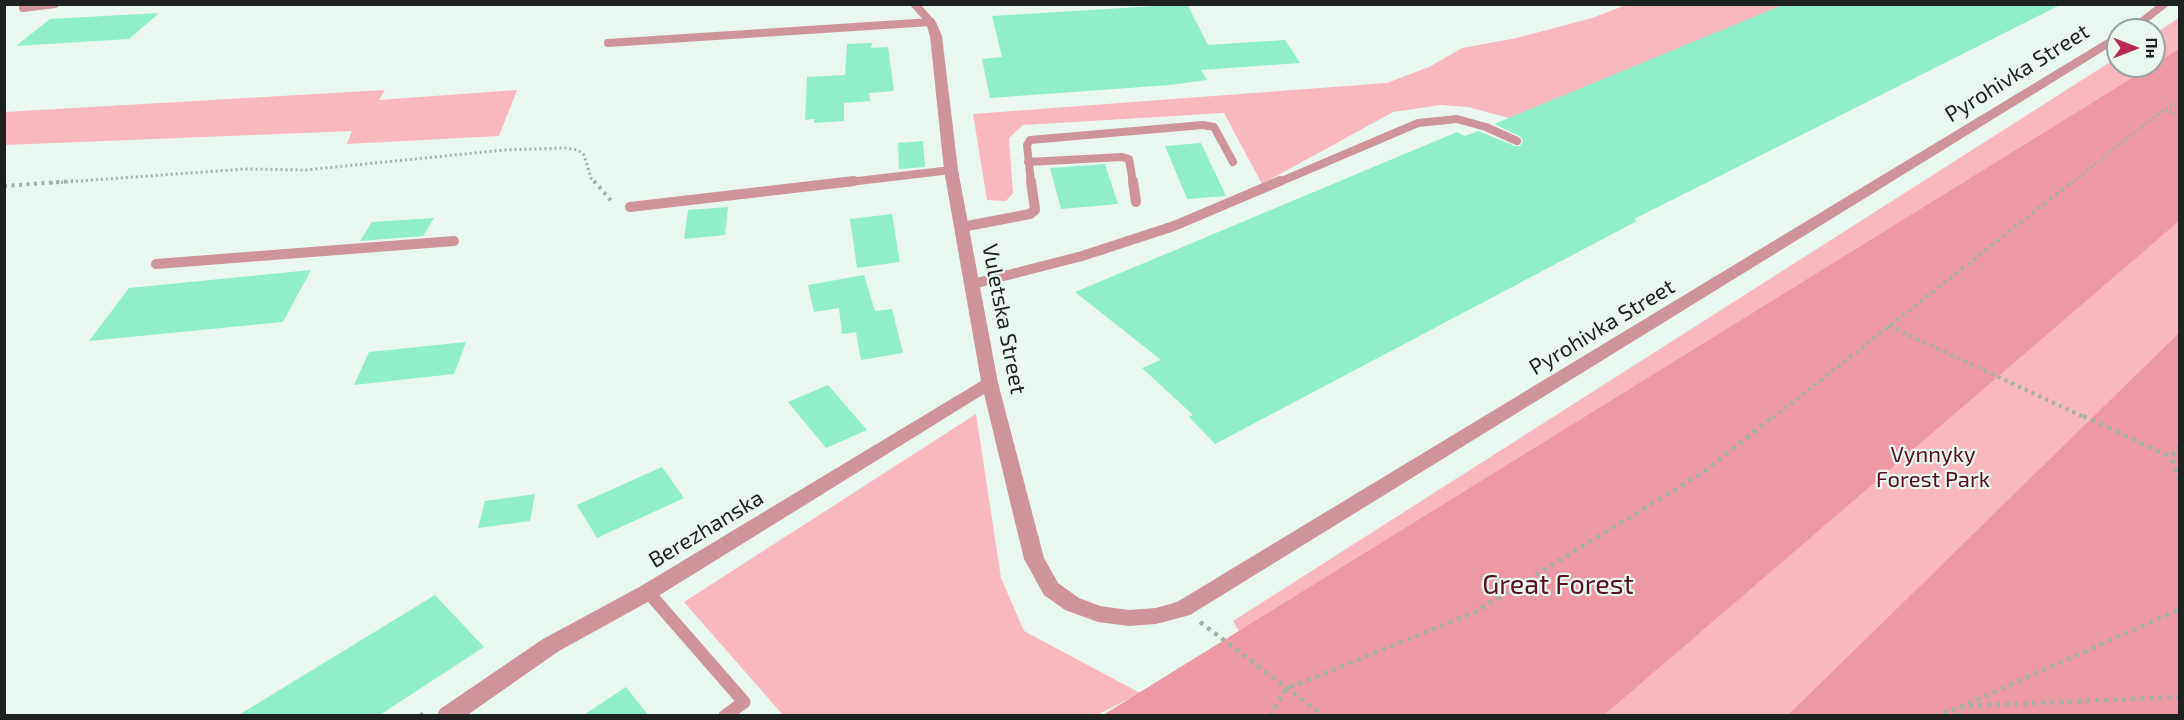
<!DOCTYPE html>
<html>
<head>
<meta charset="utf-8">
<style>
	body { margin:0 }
	#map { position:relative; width:2184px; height:720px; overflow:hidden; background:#eaf7f1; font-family:"Exo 2",sans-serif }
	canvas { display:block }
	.frame { position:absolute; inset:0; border:6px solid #1d211f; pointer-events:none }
	.north { position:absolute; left:2106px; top:18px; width:60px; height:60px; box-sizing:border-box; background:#eaf7f1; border:2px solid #98a19d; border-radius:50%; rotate:90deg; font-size:16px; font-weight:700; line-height:24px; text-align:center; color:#1d211f }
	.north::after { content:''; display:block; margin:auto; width:21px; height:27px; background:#b92851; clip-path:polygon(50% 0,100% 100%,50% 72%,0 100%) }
</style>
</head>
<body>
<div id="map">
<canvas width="2184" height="720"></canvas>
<div class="frame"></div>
<div class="north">Пн</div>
</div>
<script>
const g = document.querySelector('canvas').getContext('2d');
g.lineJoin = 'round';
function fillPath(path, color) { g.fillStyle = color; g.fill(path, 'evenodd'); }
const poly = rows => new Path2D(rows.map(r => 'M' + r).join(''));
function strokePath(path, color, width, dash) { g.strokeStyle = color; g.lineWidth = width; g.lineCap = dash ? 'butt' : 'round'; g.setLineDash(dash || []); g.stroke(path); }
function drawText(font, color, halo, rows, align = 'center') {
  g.font = font + ' "Exo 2",sans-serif'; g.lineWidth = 4.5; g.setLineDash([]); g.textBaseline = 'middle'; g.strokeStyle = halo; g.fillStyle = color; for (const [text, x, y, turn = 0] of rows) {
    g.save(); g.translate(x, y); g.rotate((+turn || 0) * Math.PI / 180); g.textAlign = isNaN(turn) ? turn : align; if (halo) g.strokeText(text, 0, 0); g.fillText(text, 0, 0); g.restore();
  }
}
const green = poly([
	[1626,5,1785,5,1509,118,1468,107,1441,105,1393,112,1262,184,1224,113,1023,125,1009,138,1013,193,1006,201,987,200,973,114,1387,83,1429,67,1462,48,1517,38,1592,18],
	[2179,18,2179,715,1269,715,1277,698,1233,621,2118,57,2118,66,2154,66,2154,34],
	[385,90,379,100,517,90,499,136,347,144,352,131,5,145,5,112],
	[976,414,1001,578,1024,631,1140,693,1097,715,783,715,684,602]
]);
const forest = poly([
	[2179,49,2179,221,1604,715,1103,715],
	[2179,333,2179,715,1788,715]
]);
const building = poly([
	[1187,4,1208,45,1285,40,1300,63,1201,70,1207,80,1170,85,990,98,982,59,1002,57,992,16],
	[1785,4,2062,4,1634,219,1637,221,1215,444,1189,417,1193,415,1142,368,1161,360,1075,292,1457,132,1465,136,1478,131,1515,146,1520,146,1523,141,1521,137,1494,124],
	[159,13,129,39,16,46,50,19],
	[872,43,871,48,888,47,894,91,869,93,870,101,844,103,844,121,814,123,815,119,805,120,807,77,845,75,847,44],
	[923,141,925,167,899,169,898,143],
	[1201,143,1226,196,1187,199,1165,146],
	[1105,164,1118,204,1061,209,1050,168],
	[728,207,725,235,684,239,688,210],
	[892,214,900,262,857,268,850,219],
	[434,218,423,236,360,241,372,222],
	[311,270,283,322,89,341,129,288],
	[864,275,875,311,892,309,903,353,861,360,856,332,842,334,839,308,814,312,808,285],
	[466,342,454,374,354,385,369,352],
	[828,385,867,430,826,448,788,402],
	[662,467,684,498,597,538,577,505],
	[535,494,530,521,478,528,485,501],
	[435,595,484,647,378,716,237,716],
	[626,687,649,716,582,716]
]);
const pathFar2 = poly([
	[2165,110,2180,116],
	[51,183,245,169,306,170,504,150,565,148,578,150,584,155,591,178,595,183],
	[2071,183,2165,109,2180,102]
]);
const pathFar1 = poly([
	[594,181,613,203],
	[4,186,73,181],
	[1889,326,2086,418],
	[1773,418,2073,181]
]);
const path = poly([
	[2083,416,2171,457],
	[2180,445,2171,457,2180,482],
	[1200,622,1324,716],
	[420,716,427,711],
	[1270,716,1286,689,1475,612,1702,473,1774,416],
	[1935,716,1963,706,2180,697],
	[1956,716,1963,706,2180,609]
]);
const serviceFar2 = poly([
	[23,8,55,4],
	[608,43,931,22],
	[1028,162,1122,157,1129,159,1133,183],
	[841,183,951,170],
	[1031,183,1027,145,1030,140,1203,125,1214,127,1233,162],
	[1277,183,1418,123,1457,119,1486,127,1517,141]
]);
const serviceFar1 = poly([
	[1133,181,1136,202],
	[630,207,854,181],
	[962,227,1030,214,1035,210,1031,181],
	[156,264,454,241],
	[973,284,1082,256,1174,226,1280,181]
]);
const service = poly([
	[648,592,744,702,725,716]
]);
const tertiary = poly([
	[909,4,920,4,936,22,942,36,958,170,998,383,1044,558,1058,583,1079,598,1100,606,1129,610,1156,608,1177,602,2114,35,2118,34,2118,42,1190,615,1156,624,1129,626,1098,622,1065,610,1044,595,1024,559,984,394,655,598,559,651,466,716,437,716,440,709,543,639,641,586,981,381,944,170,930,36,926,23,909,4],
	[2158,4,2171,4,2137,30,2125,30,2158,4]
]);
const streetNames = [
	["Pyrohivka Street",2017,73,-32],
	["Vuletska Street",1004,319,79],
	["Pyrohivka Street",1602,327,-31],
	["Berezhanska",706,529,-31]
];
const parkNames = [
	["Vynnyky",1933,455],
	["Forest Park",1933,480]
];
const nearParknames = [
	["Great Forest",1558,585]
];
fillPath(green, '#f9b7bf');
fillPath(forest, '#ed99a5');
fillPath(building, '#91eecb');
strokePath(pathFar2, '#a5afaa', 3, [2, 3]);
strokePath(pathFar1, '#a5afaa', 4, [3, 4.5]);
strokePath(path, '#a5afaa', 4.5, [4, 5]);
strokePath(serviceFar2, '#cf949b', 8);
strokePath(serviceFar1, '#cf949b', 10);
strokePath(service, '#cf949b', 13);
fillPath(tertiary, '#cf949b');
drawText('22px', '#1d211f', '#eaf7f1', streetNames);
drawText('22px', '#580e23', '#eaf7f1', parkNames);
drawText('27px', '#580e23', '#eaf7f1', nearParknames);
</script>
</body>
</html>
